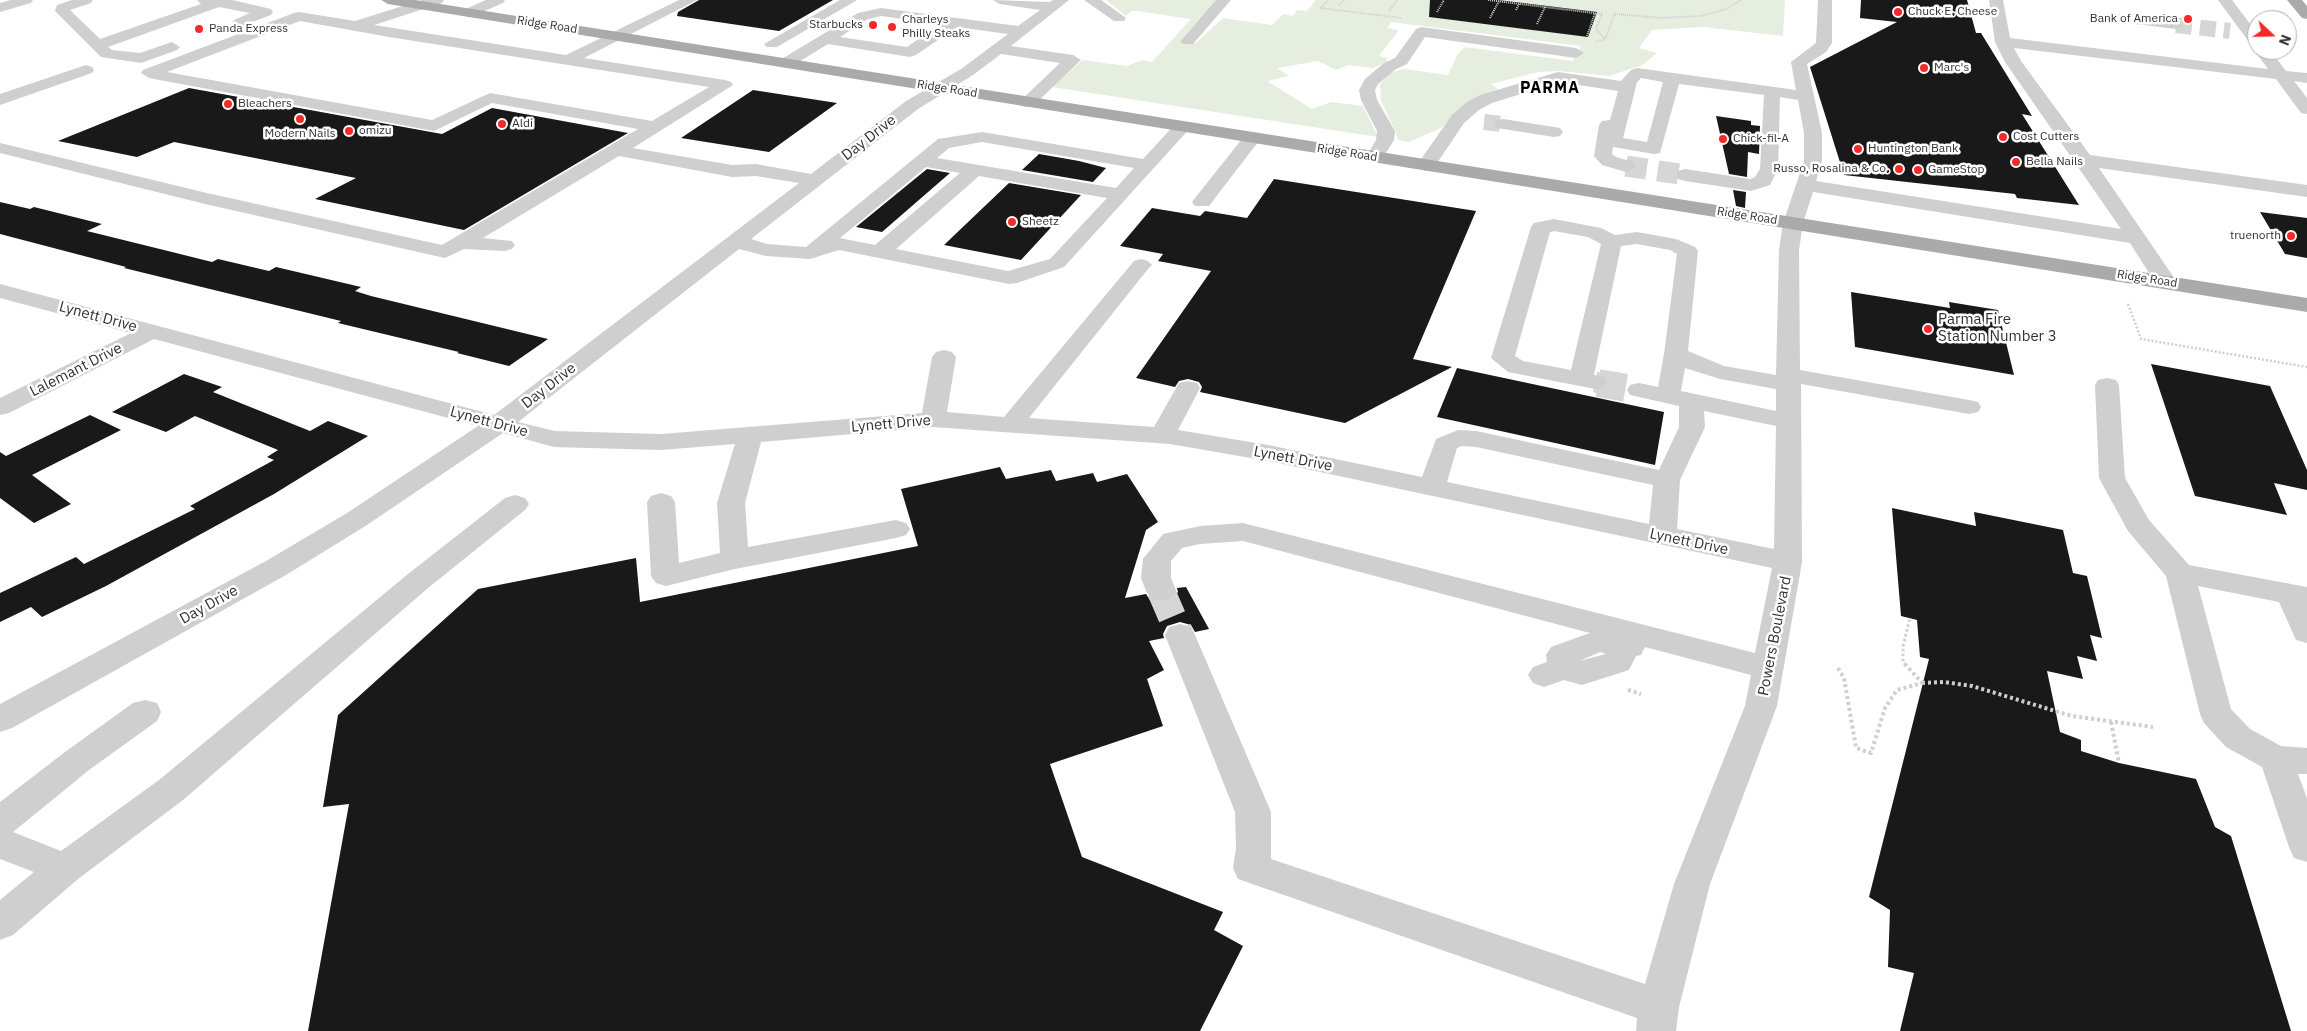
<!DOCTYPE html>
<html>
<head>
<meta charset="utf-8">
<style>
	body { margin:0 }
	#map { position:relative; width:2307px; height:1031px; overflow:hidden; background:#fff; font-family:"IBM Plex Sans",sans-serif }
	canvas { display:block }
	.north { position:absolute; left:2247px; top:10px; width:50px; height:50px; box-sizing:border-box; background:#fff; border:1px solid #adadad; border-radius:50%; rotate:111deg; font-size:14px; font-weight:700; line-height:20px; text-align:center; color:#323232 }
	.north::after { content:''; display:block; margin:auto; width:18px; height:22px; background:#f42928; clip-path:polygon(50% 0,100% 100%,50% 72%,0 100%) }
</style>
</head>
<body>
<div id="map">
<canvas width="2307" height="1031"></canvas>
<div class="north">N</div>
</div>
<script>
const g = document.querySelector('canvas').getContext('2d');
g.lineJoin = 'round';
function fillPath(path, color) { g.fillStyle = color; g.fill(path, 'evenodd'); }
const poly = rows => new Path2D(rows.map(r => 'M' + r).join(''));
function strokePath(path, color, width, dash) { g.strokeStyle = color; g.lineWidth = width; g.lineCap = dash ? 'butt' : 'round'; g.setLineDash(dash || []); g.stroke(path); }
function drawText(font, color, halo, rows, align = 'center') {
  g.font = font + ' "IBM Plex Sans",sans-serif'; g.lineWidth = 5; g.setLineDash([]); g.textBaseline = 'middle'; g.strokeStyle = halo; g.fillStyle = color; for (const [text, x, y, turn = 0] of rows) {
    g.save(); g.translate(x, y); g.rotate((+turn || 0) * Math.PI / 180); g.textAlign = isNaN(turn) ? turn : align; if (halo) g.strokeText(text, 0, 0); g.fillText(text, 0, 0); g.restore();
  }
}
const green = poly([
	[1106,0,1216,0,1180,41,1196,43,1223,18,1272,25,1283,14,1293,16,1297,10,1307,11,1316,0,1785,0,1783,36,1703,27,1652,30,1639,48,1657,53,1642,65,1609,76,1559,71,1538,72,1491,84,1498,89,1472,101,1441,128,1409,142,1398,140,1395,130,1381,101,1380,84,1390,73,1404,69,1448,75,1458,54,1465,47,1573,61,1581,46,1391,22,1387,28,1399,30,1379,56,1387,58,1387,62,1373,68,1348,65,1336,70,1318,61,1277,68,1289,76,1267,81,1312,109,1331,102,1363,106,1378,137,1052,87,1083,60,1127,66,1142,60,1152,62,1191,19,1137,11,1132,11,1126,16]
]);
const building = poly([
	[699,0,833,0,779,31,677,16,678,12],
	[1430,0,1498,0,1597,12,1588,37,1429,17],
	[1861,0,1967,0,1976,33,1981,33,2032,116,2022,114,2079,205,2017,198,2015,194,1844,175,1810,67,1897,22,1860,18],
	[189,88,442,134,492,108,628,133,464,230,315,199,356,178,174,142,137,157,58,141],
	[753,90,837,103,769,152,681,138],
	[1716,116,1751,121,1751,125,1760,126,1759,154,1748,152,1747,177,1729,174],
	[1039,154,1079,161,1106,168,1093,182,1022,170],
	[927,169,950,173,882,232,856,227],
	[1274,179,1476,211,1413,359,1452,367,1345,423,1200,392,1202,387,1199,382,1188,379,1179,381,1175,387,1136,378,1211,271,1158,261,1163,254,1120,246,1152,208,1200,216,1205,211,1247,218],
	[1009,183,1081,195,1021,260,944,245],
	[1733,190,1746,192,1745,208,1736,206],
	[0,202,30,209,34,207,102,224,87,231,172,252,212,262,218,259,269,271,276,267,361,287,355,291,371,296,548,339,509,366,457,353,459,352,338,323,341,321,124,268,126,267,0,234],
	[2260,212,2307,218,2307,258,2285,254],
	[1851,292,1950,308,1949,302,1998,310,2014,375,1855,347],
	[2151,364,2270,386,2307,470,2307,490,2274,483,2287,515,2195,496],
	[1457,368,1664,412,1655,465,1437,417],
	[184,374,222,387,213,392,310,431,328,421,368,436,274,494,106,586,42,617,31,607,0,622,0,593,76,557,84,564,195,509,190,506,274,460,267,457,278,450,195,416,166,432,112,412],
	[90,415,121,430,32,475,71,504,34,523,0,498,0,452,6,456],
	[1000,467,1006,479,1051,470,1056,481,1093,473,1097,482,1127,474,1158,522,1146,530,1125,598,1146,594,1150,600,1162,603,1173,599,1178,592,1177,588,1186,587,1209,629,1195,632,1191,625,1180,622,1167,626,1163,634,1164,638,1149,641,1164,670,1147,679,1163,726,1050,764,1082,857,1223,912,1214,930,1243,946,1200,1031,308,1031,349,804,323,807,338,715,478,589,636,558,640,602,918,546,901,489],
	[1892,508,1976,526,1974,512,2063,530,2073,573,2087,576,2102,638,2090,635,2097,661,2077,656,2083,679,2047,671,2060,732,2081,740,2081,751,2119,763,2196,779,2215,827,2231,836,2291,1031,1900,1031,1914,973,1888,967,1890,910,1869,897,1929,659,1920,657,1917,620,1901,616]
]);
const minorTunnelFar2 = poly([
	[2176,25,2230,31],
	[1484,122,1503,124],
	[1626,166,1634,167]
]);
const minorTunnelFar1 = poly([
	[1626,166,1685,175],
	[1595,382,1605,384]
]);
const minorTunnel = poly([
	[1598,383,1639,390],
	[1161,591,1180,635]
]);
const pathFar3 = poly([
	[1328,0,1321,8,1401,18],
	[1488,0,1602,14,1596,29,1605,39],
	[1339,5,1344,0],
	[1516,10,1519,4],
	[1389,11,1397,0],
	[1437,12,1444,0],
	[1615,14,1662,18,1701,16,1726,9,1741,0],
	[1490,18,1499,1],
	[1537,24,1545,7],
	[1587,36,1595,13],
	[1596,42,1605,39,1615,13]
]);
const pathFar2 = poly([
	[2128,304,2141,339,2307,367]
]);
const pathFar1 = poly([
	[1906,665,1903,662,1903,646,1910,618]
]);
const path = poly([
	[1838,668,1844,678,1856,748,1871,753,1885,708,1897,690,1922,683,1905,664],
	[1922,683,1944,682,1972,686,2072,716,2153,727],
	[1628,690,1641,694],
	[2111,722,2119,763]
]);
const minor = poly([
	[11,0,33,0,31,3,0,12,0,3,11,0],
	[72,0,93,0,91,3,70,10,100,39,201,4,197,0,232,0,271,9,273,12,271,15,239,27,234,26,232,23,234,20,250,13,219,7,108,47,112,50,140,53,172,42,180,47,177,50,141,63,101,57,55,11,57,5,72,0],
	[422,0,444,0,442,3,374,25,566,55,679,0,697,0,584,58,725,80,731,82,733,85,633,148,732,165,756,164,811,174,906,101,961,69,1008,34,957,27,916,55,910,57,828,44,792,66,780,66,778,63,780,60,858,13,881,8,1018,26,1040,10,1000,4,993,0,1050,2,1053,0,1069,0,1011,46,1073,55,1081,60,1033,106,1027,107,1021,106,1019,102,1060,63,1001,54,973,75,918,109,751,239,767,244,806,247,938,139,982,132,1143,159,1177,122,1189,122,1192,126,1064,267,1017,283,1009,284,839,250,810,259,766,256,739,249,518,422,555,431,661,434,922,413,932,357,936,352,944,350,952,352,956,357,947,412,1004,417,1134,261,1141,259,1148,261,1152,265,1148,269,1029,418,1154,427,1179,383,1188,381,1197,383,1200,388,1178,430,1268,445,1422,477,1436,439,1458,430,1476,431,1659,470,1679,427,1679,406,1630,395,1627,390,1630,385,1639,383,1658,387,1664,354,1677,254,1670,250,1637,244,1621,246,1594,375,1604,377,1607,382,1604,387,1595,389,1508,372,1491,358,1531,227,1534,223,1554,219,1601,228,1615,235,1637,232,1676,239,1695,247,1698,251,1688,351,1724,366,1776,375,1779,250,1783,223,1804,161,1804,133,1798,100,1780,97,1778,169,1770,185,1751,191,1685,181,1678,179,1676,175,1678,171,1685,169,1750,179,1755,177,1760,169,1764,95,1679,84,1660,153,1654,154,1613,147,1612,154,1616,157,1633,162,1635,166,1633,170,1626,172,1602,165,1594,156,1599,125,1602,121,1610,120,1618,91,1559,82,1492,103,1479,110,1464,123,1433,169,1426,171,1419,169,1417,165,1452,115,1467,102,1480,95,1558,72,1621,81,1631,70,1637,68,1796,90,1791,62,1816,43,1818,0,1832,0,1832,43,1826,52,1807,64,1822,133,1822,161,1816,181,2121,229,2005,62,1995,42,1989,0,2003,0,2010,38,2268,69,2254,50,2256,47,2252,46,2218,0,2232,0,2257,33,2257,50,2270,50,2286,71,2307,73,2307,83,2294,81,2307,98,2307,114,2301,113,2276,79,2014,48,2021,61,2090,155,2307,185,2307,197,2099,168,2177,282,2174,287,2166,288,2158,287,2130,243,1813,192,1803,223,1799,250,1800,370,1969,400,1978,402,1981,407,1978,412,1969,414,1801,384,1802,562,1777,706,1710,884,1679,1007,1676,1031,1636,1031,1637,1018,1238,879,1233,868,1236,848,1235,812,1165,635,1169,627,1180,624,1191,627,1195,635,1271,812,1271,859,1645,984,1674,884,1745,706,1751,675,1645,647,1641,655,1636,656,1629,670,1582,685,1564,680,1544,687,1533,683,1528,675,1533,667,1547,662,1546,655,1551,647,1590,633,1243,541,1200,544,1182,548,1171,561,1171,578,1176,591,1171,598,1161,601,1151,598,1146,591,1141,578,1143,559,1163,534,1200,526,1243,523,1755,653,1772,568,1268,461,1170,444,933,427,761,442,745,503,748,547,896,520,906,523,910,529,906,535,896,538,735,569,666,586,656,583,651,576,647,502,651,496,661,493,671,496,675,502,679,563,720,553,717,503,735,444,661,450,554,447,503,433,367,525,286,575,12,728,0,732,0,704,266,561,347,513,478,426,154,339,9,413,0,415,0,398,131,333,0,298,0,284,494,415,799,183,756,176,732,177,619,156,483,238,512,241,515,245,512,249,505,251,464,249,445,258,205,204,0,153,0,143,207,193,442,245,638,129,492,103,434,131,149,78,141,73,143,70,294,13,299,12,355,21,422,0],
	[881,16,940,24,907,47,840,37,868,19,881,16],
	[300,21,389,37,709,87,652,121,490,93,432,120,167,72,300,21],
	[1641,78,1663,82,1647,142,1623,138,1637,82,1641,78],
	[982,142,1134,168,1116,188,937,158,949,148,982,142],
	[926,167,960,173,875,245,840,238,926,167],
	[979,176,1107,198,1050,259,1008,271,896,249,979,176],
	[1554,231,1588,237,1601,244,1571,370,1523,361,1515,356,1550,232,1554,231],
	[1685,368,1720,379,1776,389,1776,411,1681,391,1685,368],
	[1704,411,1776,426,1774,549,1677,529,1680,480,1705,427,1704,411],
	[1462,446,1476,447,1653,485,1649,524,1447,482,1457,448,1462,446],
	[1600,652,1606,654,1579,661,1600,652],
	[486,0,505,0,503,3,473,16,468,17,461,13,463,10,486,0],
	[840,0,857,0,777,47,767,47,764,44,840,0],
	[1084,0,1101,0,1126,18,1124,21,1114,21,1084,0],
	[1216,0,1231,0,1193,44,1183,44,1180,41,1183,38,1216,0],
	[2116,14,2176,21,2183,25,2176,29,2111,21,2109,18,2116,14],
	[1421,27,1576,48,1584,53,1576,58,1425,37,1407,64,1396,69,1378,84,1375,90,1377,100,1395,131,1394,140,1381,161,1369,161,1366,157,1376,140,1377,131,1361,100,1359,90,1365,79,1384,63,1395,58,1416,29,1421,27],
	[86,65,92,67,94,70,92,73,0,105,0,94,86,65],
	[1503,119,1554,127,1560,128,1563,132,1560,136,1554,137,1497,128,1494,124,1497,120,1503,119],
	[1252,133,1258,134,1261,138,1209,206,1195,206,1192,202,1195,198,1246,134,1252,133],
	[2107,378,2116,380,2119,385,2125,478,2149,520,2189,565,2307,587,2307,643,2296,640,2279,602,2198,586,2231,709,2250,729,2281,746,2307,748,2307,774,2298,774,2307,798,2307,862,2294,858,2289,847,2262,767,2226,747,2204,723,2200,714,2166,576,2128,531,2099,478,2095,385,2098,380,2107,378],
	[515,495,525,498,529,504,525,510,428,588,183,800,78,879,13,935,0,940,0,900,34,872,0,859,0,802,65,752,133,703,145,700,157,703,161,712,157,721,89,770,13,832,61,851,159,780,408,574,505,498,515,495]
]);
const major = poly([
	[381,0,415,0,2307,298,2307,312,388,4,381,0],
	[2287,0,2302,0,2307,6,2307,19,2302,18,2287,0]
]);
const markers = [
	[1898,12,5,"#f42928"],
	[2188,19,5,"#f42928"],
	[873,25,5,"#f42928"],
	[892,27,5,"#f42928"],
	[199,29,5,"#f42928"],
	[1924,68,5,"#f42928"],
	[228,104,5,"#f42928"],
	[300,119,5,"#f42928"],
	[502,124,5,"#f42928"],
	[349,131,5,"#f42928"],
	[2003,137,5,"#f42928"],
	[1723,139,5,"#f42928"],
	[1858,149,5,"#f42928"],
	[2016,162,5,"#f42928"],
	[1899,169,5,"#f42928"],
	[1918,170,5,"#f42928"],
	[1012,222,5,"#f42928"],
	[2291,236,5,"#f42928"],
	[1928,329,5,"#f42928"]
];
const farPoinames = [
	["Chuck E. Cheese",1908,12],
	["Bank of America",2178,19,"right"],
	["Charleys",902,20],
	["Philly Steaks",902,34],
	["Starbucks",863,25,"right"],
	["Panda Express",209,29],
	["Marc's",1934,68],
	["Bleachers",238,104],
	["Aldi",512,124],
	["omizu",359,131],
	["Modern Nails",300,134,"center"],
	["Cost Cutters",2013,137],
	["Chick-fil-A",1733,139],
	["Huntington Bank",1868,149],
	["Bella Nails",2026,162],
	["Russo, Rosalina & Co.",1889,169,"right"],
	["GameStop",1928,170],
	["Sheetz",1022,222],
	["truenorth",2281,236,"right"]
];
const farStreetnames = [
	["Ridge Road",547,25,9],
	["Ridge Road",947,89,9],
	["Ridge Road",1347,153,9],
	["Ridge Road",1747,216,9],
	["Ridge Road",2147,279,9]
];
const streetNames = [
	["Day Drive",869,138,-38],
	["Lynett Drive",98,317,15],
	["Lalemant Drive",76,370,-27],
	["Day Drive",549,386,-38],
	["Lynett Drive",489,422,15],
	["Lynett Drive",891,424,-5],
	["Lynett Drive",1293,459,11],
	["Lynett Drive",1689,542,12],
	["Day Drive",209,605,-29],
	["Powers Boulevard",1775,636,-79]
];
const poiNames = [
	["Parma Fire",1938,320],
	["Station Number 3",1938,337]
];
const farDistrictnames = [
	["PARMA",1550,88]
];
fillPath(green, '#e6efdf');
fillPath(building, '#191919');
strokePath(minorTunnelFar2, '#d6d6d6', 16, [16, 8]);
strokePath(minorTunnelFar1, '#d6d6d6', 21, [21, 11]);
strokePath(minorTunnel, '#d6d6d6', 28, [28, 14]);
strokePath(pathFar3, '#cfcfcf', 2, [1, 1]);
strokePath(pathFar2, '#cfcfcf', 2.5, [2, 2]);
strokePath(pathFar1, '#cfcfcf', 3, [2.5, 2.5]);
strokePath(path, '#cfcfcf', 4, [3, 3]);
fillPath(minor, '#cfcfcf');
fillPath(major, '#aaa');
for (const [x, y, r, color] of markers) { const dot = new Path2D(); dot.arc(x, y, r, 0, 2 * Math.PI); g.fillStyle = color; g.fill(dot); strokePath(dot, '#fff', 2); }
drawText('12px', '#323232', '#fff', farPoinames, 'left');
drawText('12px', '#323232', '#fff', farStreetnames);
drawText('15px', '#323232', '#fff', streetNames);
drawText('15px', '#323232', '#fff', poiNames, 'left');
g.letterSpacing = '1px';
drawText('bold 16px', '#000', '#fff', farDistrictnames);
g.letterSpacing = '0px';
</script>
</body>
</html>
